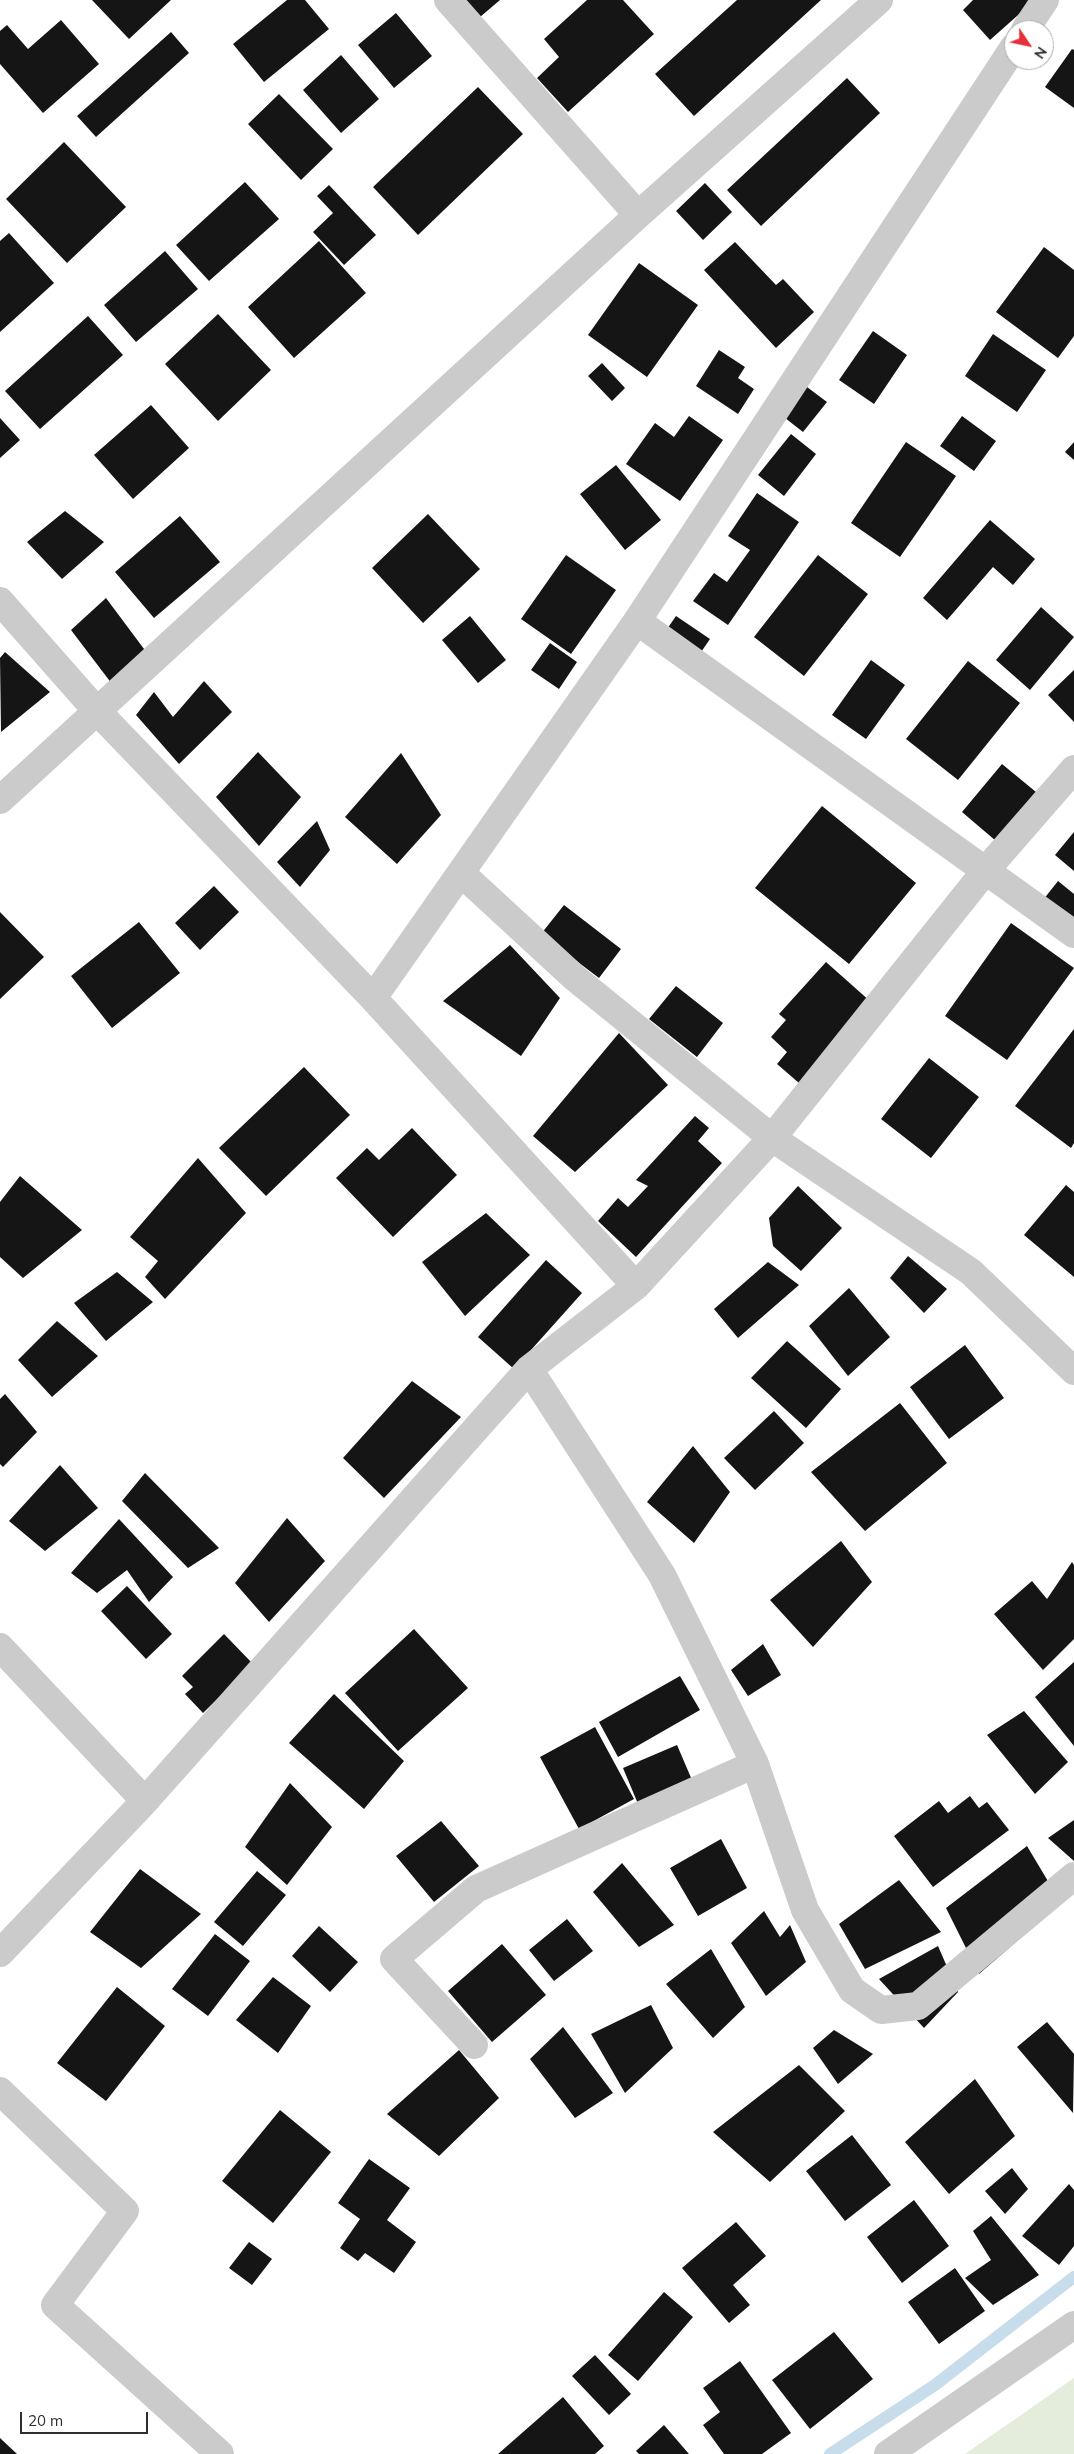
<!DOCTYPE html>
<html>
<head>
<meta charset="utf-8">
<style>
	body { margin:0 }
	#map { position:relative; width:1074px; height:2454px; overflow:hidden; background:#fff; font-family:Mulish,sans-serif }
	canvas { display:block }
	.north { position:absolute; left:1004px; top:20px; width:50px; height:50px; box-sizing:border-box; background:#fff; border:1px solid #ababab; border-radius:50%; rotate:124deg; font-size:14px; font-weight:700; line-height:20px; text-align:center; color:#2e2e2e }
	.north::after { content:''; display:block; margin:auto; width:18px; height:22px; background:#e53139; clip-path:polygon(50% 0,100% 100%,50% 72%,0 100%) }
	.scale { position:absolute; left:20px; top:2412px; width:128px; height:22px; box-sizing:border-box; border:2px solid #2e2e2e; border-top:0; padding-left:6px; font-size:15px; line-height:18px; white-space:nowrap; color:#2e2e2e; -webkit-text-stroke:4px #fff; paint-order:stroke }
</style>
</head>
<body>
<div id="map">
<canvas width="1074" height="2454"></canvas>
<div class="north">N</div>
<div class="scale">20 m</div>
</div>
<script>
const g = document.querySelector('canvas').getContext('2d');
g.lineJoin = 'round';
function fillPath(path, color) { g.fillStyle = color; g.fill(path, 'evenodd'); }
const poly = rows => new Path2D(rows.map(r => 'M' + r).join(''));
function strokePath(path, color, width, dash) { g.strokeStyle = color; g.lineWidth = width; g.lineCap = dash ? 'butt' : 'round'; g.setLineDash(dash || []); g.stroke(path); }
const green = poly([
	[1074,2378,1074,2454,965,2454]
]);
const stream = poly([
	[830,2454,935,2385,1074,2277]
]);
const building = poly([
	[92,0,171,0,129,39],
	[287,0,305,0,329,29,264,82,233,44],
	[454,0,500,0,473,23],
	[587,0,623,0,654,34,568,112,537,78,559,57,544,39],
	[737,0,821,0,694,116,655,74],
	[973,0,1035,0,990,40,963,10],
	[396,13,432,56,394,88,358,45],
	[61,20,99,64,43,113,0,64,0,31,7,25,28,49],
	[171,32,189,53,96,137,77,116],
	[1072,49,1074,50,1074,108,1045,87],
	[341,55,379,99,341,133,303,90],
	[847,78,880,113,761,226,727,190],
	[478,87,523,134,418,235,373,187],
	[279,94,333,149,301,180,248,124],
	[64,142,126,207,67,263,6,199],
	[245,182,279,219,209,281,176,245],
	[705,183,732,212,703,240,676,211],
	[329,185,376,235,344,265,313,232,333,213,317,196],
	[9,233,54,283,0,332,0,241],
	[319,241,366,293,294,358,248,307],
	[735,242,776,285,783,279,814,312,776,348,704,270],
	[1044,247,1074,270,1074,336,1058,358,996,312],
	[165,251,198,289,136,342,104,305],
	[639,263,698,305,647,377,588,335],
	[218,314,271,370,218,421,165,364],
	[88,316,123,355,40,429,5,391],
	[873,331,907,355,874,404,839,380],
	[993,334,1046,370,1017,412,965,376],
	[719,350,745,367,738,378,754,389,738,414,696,386],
	[602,363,625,388,612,401,588,376],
	[803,384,827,402,803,432,780,414],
	[151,405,189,448,133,499,94,455],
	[689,416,723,440,680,501,626,464,655,423,674,437],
	[962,416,996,441,974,471,940,446],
	[0,418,20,440,0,458],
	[791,434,816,454,784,496,758,475],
	[906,442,956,476,900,557,851,523],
	[1074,442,1074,460,1065,452],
	[616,465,661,520,625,550,580,494],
	[757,493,799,522,728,625,693,601,714,573,727,582,750,550,728,536],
	[65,511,104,542,62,579,27,542],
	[428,514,480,569,423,623,372,568],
	[180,516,220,562,154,618,115,572],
	[990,520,1035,559,1013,585,993,567,947,620,923,598],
	[566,555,616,590,571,654,521,619],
	[818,555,868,594,804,676,754,637],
	[106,598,150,657,112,684,71,630],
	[1041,607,1074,637,1030,690,996,660],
	[470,616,506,660,478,683,442,640],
	[676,616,710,639,697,658,663,635],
	[550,643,577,662,559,689,531,670],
	[5,652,50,692,1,732,0,658],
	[871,660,905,685,866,739,832,715],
	[968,661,1020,703,958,780,906,739],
	[1074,670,1074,722,1048,695],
	[204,681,232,712,179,764,136,715,154,692,173,717],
	[258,752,301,797,259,846,216,797],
	[401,753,441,815,397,864,345,817],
	[1002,764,1036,792,996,841,962,812],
	[822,806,916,883,849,964,755,888],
	[317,821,330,850,300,887,277,862],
	[1074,832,1074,871,1055,855],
	[1058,881,1074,894,1074,925,1043,900],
	[214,886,239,912,200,950,175,923],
	[564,905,621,949,599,978,541,934],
	[0,912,44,957,0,999],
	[139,922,180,973,112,1028,71,976],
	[1011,923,1074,968,1007,1060,945,1016],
	[510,945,560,998,521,1056,443,1001],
	[826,962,871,1002,799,1083,777,1064,787,1052,771,1037,786,1020,779,1014],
	[676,986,723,1023,697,1057,649,1019],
	[1074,1029,1074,1143,1071,1148,1015,1106],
	[619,1033,668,1085,575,1172,533,1136],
	[929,1058,979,1097,931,1158,881,1119],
	[304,1067,350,1115,266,1196,219,1148],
	[695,1116,709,1128,698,1141,722,1163,636,1257,598,1221,618,1198,628,1207,648,1186,636,1180],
	[412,1128,457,1175,393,1237,336,1178,367,1148,379,1160],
	[198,1158,246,1213,165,1299,145,1277,158,1261,130,1237],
	[20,1176,82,1230,23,1278,0,1257,0,1202],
	[1066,1185,1074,1192,1074,1277,1024,1235],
	[798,1186,842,1228,801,1271,773,1246,769,1218],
	[486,1213,530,1255,465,1316,422,1262],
	[908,1256,947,1289,924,1313,890,1278],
	[546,1260,582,1293,514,1369,478,1337],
	[768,1262,799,1285,738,1338,714,1309],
	[117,1272,153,1302,106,1341,74,1303],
	[849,1288,890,1337,848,1376,809,1326],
	[57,1321,98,1356,52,1397,18,1360],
	[787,1341,841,1389,806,1428,751,1378],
	[965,1345,1004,1398,949,1439,910,1387],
	[412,1381,461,1417,384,1498,343,1458],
	[5,1394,37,1432,3,1467,0,1464,0,1399],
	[900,1403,947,1463,865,1531,811,1472],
	[774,1411,804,1443,755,1490,724,1458],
	[693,1446,730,1492,694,1543,647,1502],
	[60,1465,98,1508,45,1551,9,1521],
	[145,1473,219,1548,188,1568,122,1501],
	[287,1518,325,1561,269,1622,235,1583],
	[119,1519,173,1577,149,1602,127,1570,97,1593,71,1573],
	[841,1541,872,1582,813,1647,770,1600],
	[1072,1562,1074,1565,1074,1639,1043,1670,994,1614,1032,1581,1047,1599],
	[127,1586,172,1634,146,1659,101,1611],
	[414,1629,468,1688,398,1751,345,1693],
	[224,1634,253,1664,203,1713,185,1694,193,1687,182,1676],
	[763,1644,781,1675,748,1696,731,1670],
	[1074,1662,1074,1746,1035,1697],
	[680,1676,700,1710,618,1757,599,1722],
	[334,1694,404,1761,364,1809,289,1743],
	[1024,1711,1068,1762,1035,1794,987,1735],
	[595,1727,634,1799,579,1829,540,1757],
	[677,1745,695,1787,641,1811,623,1768],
	[290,1783,332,1827,287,1885,245,1847],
	[970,1796,979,1808,987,1802,1009,1830,933,1887,894,1836,939,1801,948,1813],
	[1074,1820,1074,1861,1048,1838],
	[441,1821,479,1866,434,1902,396,1856],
	[721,1839,747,1888,698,1916,670,1868],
	[1027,1846,1061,1903,979,1974,946,1908],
	[622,1863,674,1925,639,1947,593,1892],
	[140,1869,201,1914,141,1968,90,1932],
	[257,1871,286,1895,243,1946,214,1922],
	[899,1880,941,1932,865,1969,839,1924],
	[764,1911,780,1937,790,1925,806,1962,766,1996,731,1943],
	[567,1919,593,1951,554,1981,529,1950],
	[319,1926,358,1962,330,1992,292,1956],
	[215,1934,250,1961,208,2016,172,1989],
	[502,1944,546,1995,492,2042,448,1991],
	[938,1946,958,1992,924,2028,879,1979],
	[711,1949,745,2007,713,2038,666,1984],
	[273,1977,311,2006,278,2053,236,2020],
	[117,1987,165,2026,106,2101,57,2063],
	[651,2005,673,2048,625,2093,591,2034],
	[1047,2022,1074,2054,1073,2113,1017,2047],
	[563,2027,613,2093,575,2118,530,2059],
	[834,2030,873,2054,838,2084,813,2048],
	[459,2050,499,2098,439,2156,387,2114],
	[799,2065,845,2111,770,2182,713,2132],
	[975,2079,1015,2136,949,2194,905,2142],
	[280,2110,331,2152,273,2223,222,2181],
	[852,2135,891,2185,845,2221,806,2171],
	[369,2159,410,2188,387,2220,416,2242,394,2273,365,2253,358,2261,340,2248,360,2219,338,2203],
	[1012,2168,1028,2189,1005,2214,985,2191],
	[1069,2184,1074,2190,1074,2246,1059,2265,1022,2236],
	[914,2200,949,2246,902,2283,867,2237],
	[991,2216,1039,2275,993,2305,965,2278,991,2260,973,2231],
	[736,2222,766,2256,733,2285,750,2305,729,2323,682,2268],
	[249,2242,272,2259,252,2285,229,2268],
	[955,2268,985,2311,939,2344,908,2302],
	[664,2292,693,2317,638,2381,608,2355],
	[834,2332,873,2379,810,2429,772,2380],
	[595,2355,631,2394,609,2415,572,2376],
	[740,2361,791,2433,762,2454,724,2454,703,2425,720,2412,703,2388],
	[563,2397,604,2446,595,2454,498,2454],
	[664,2425,689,2454,639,2454,636,2451],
	[0,2438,17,2454,0,2454]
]);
const minor = poly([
	[448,0,638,215],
	[1025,30,1045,0],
	[0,601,96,710,373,998,636,1286],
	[637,621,1074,934],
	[0,800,638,215,879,0],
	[461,873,575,978,772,1138,971,1272,1074,1371],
	[373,998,637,621,1014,47],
	[529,1369,662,1575,755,1764,805,1910,852,1990,881,2010,918,2006,1074,1876],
	[0,1647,145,1801],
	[0,1953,145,1801,529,1369,636,1286,772,1138,986,870,1074,769],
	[474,2045,394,1959,476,1889,755,1764],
	[0,2091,125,2211,55,2305,220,2454]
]);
const tertiary = poly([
	[888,2454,1074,2325]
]);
fillPath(green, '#e4ecdc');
strokePath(stream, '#c8ddec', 12);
fillPath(building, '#151515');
strokePath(minor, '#cbcbcb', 28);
strokePath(tertiary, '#cbcbcb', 28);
</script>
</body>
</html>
